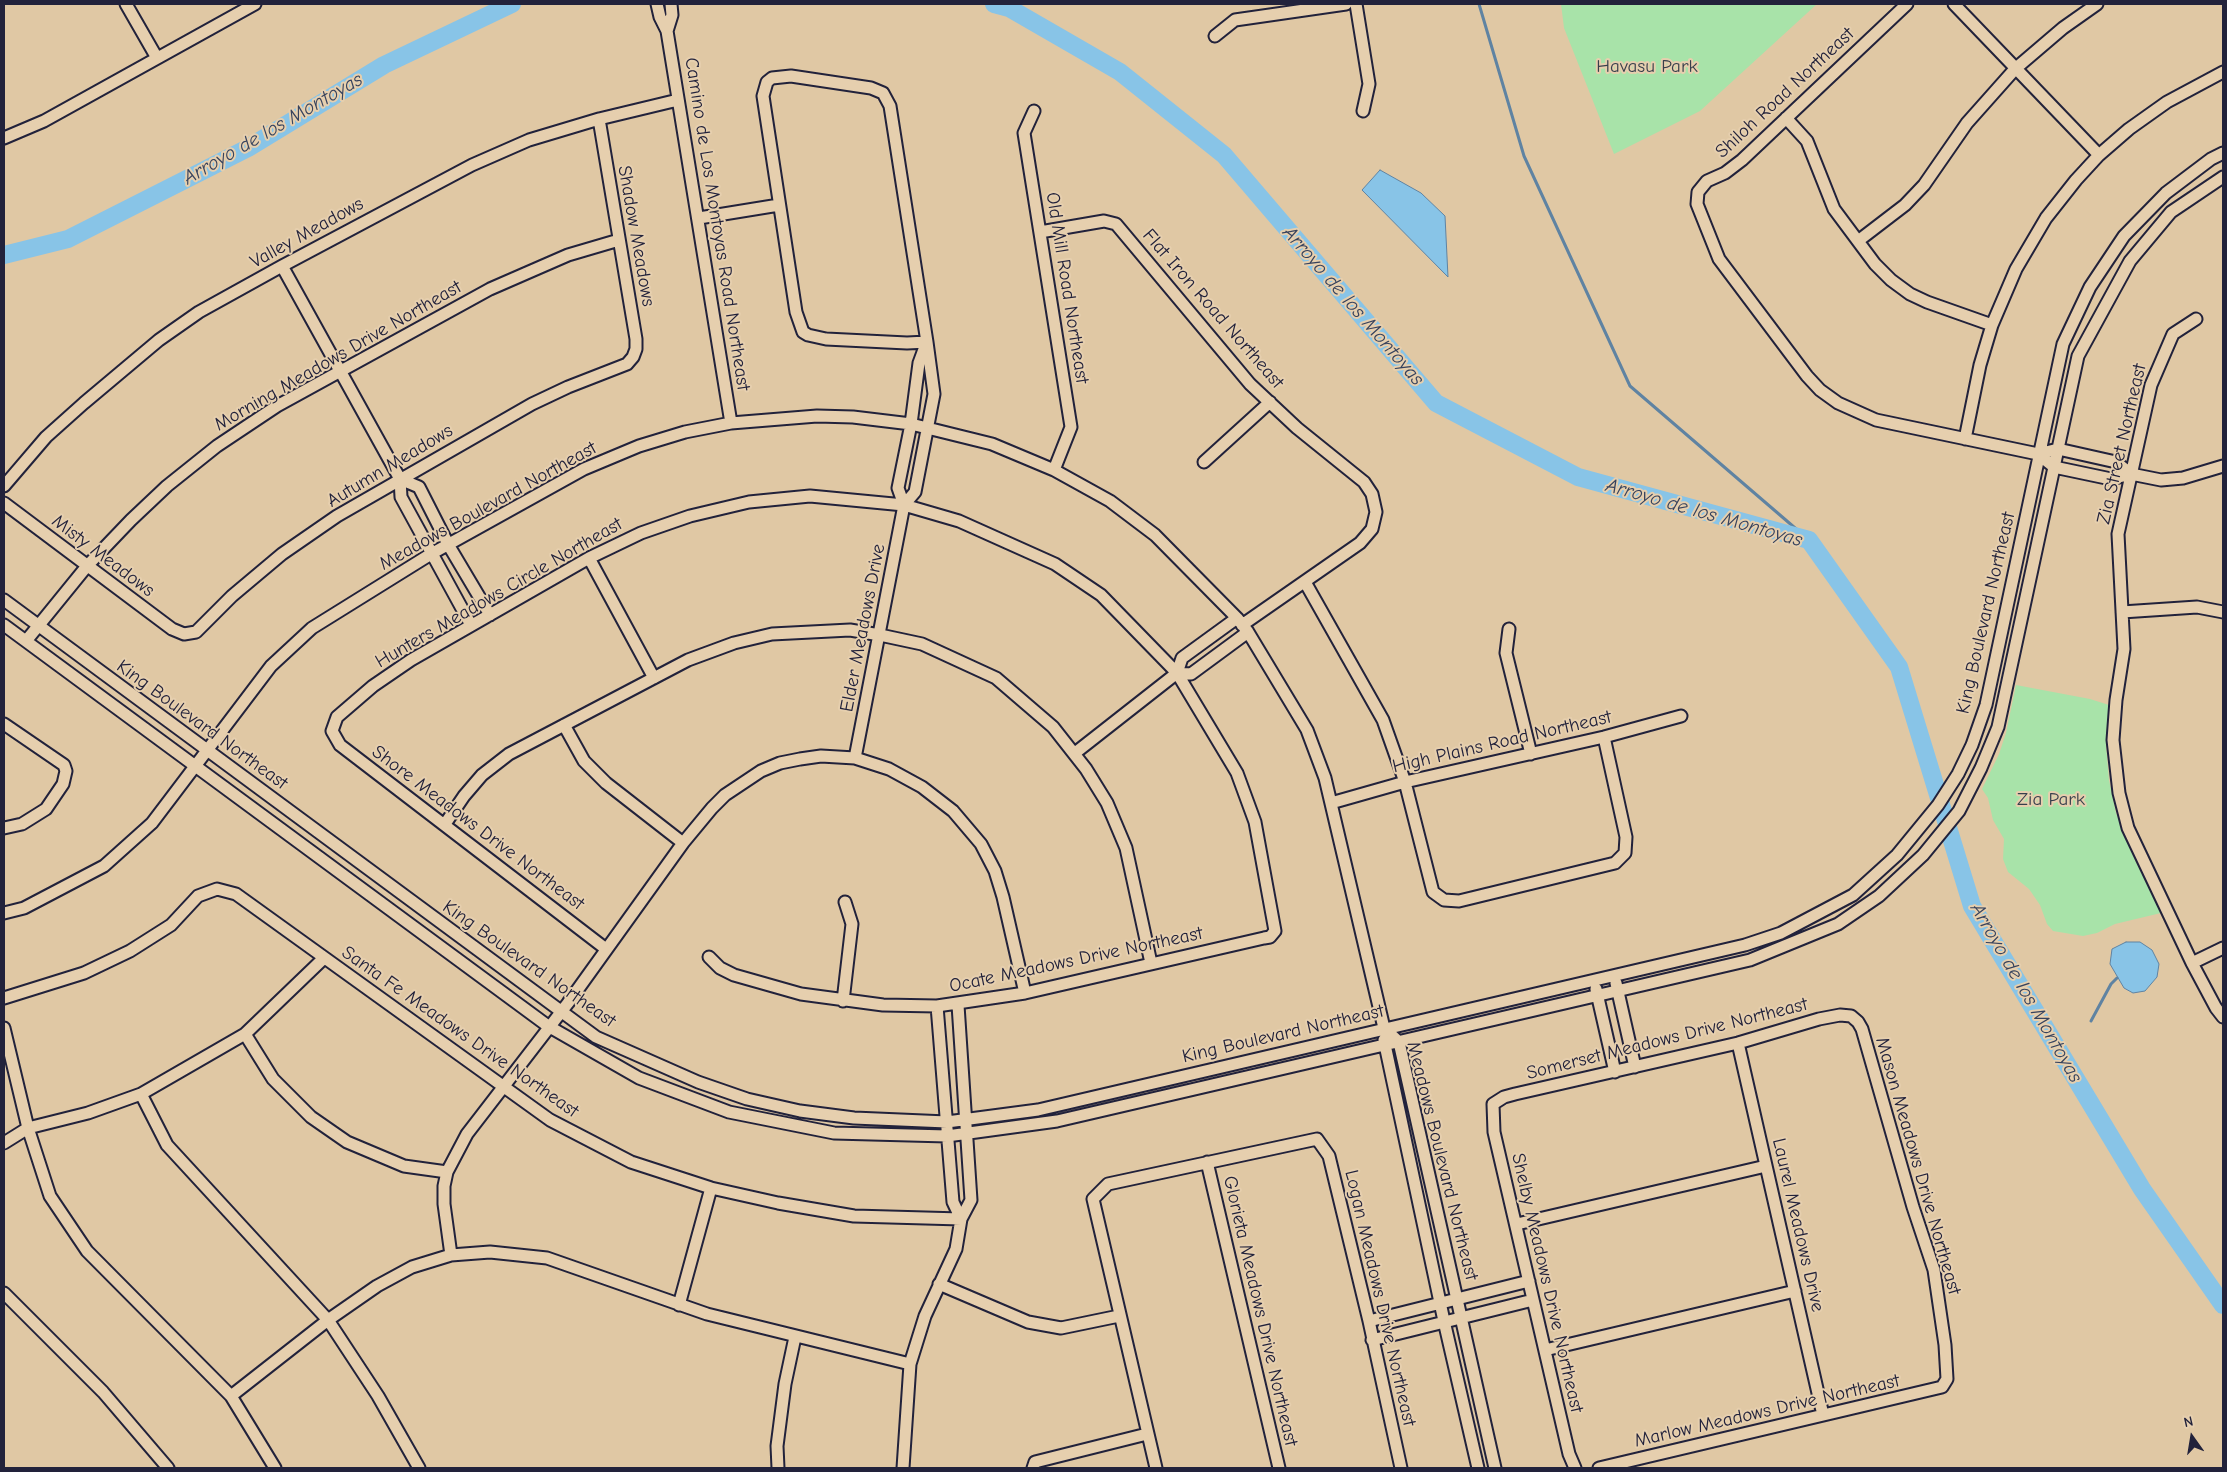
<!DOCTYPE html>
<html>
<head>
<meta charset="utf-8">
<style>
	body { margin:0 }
	#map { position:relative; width:2227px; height:1472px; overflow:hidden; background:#e0c8a4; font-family:"Comic Neue",sans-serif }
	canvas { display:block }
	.frame { position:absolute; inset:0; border:5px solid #22223b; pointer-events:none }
	.north { position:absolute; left:2167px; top:1412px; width:50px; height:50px; -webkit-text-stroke:4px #e6cfae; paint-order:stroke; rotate:347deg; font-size:14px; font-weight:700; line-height:20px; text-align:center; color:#22223b }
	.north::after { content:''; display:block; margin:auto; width:18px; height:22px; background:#22223b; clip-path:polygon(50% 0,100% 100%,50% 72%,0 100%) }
</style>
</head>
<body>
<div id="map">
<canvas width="2227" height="1472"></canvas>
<div class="frame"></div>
<div class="north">N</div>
</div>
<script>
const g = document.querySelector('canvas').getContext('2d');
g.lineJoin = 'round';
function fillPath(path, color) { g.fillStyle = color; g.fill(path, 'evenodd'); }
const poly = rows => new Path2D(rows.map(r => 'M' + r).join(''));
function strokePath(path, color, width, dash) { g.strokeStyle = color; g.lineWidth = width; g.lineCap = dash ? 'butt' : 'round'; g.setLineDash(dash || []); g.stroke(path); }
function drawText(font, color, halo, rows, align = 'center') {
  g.font = font + ' "Comic Neue",sans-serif'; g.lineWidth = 4; g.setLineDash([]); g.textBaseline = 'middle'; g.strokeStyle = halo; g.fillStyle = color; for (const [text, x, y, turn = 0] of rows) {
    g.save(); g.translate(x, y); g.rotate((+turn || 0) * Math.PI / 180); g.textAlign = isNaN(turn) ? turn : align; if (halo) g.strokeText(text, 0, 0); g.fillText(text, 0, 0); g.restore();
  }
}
const green = poly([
	[1561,4,1817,4,1700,111,1614,154,1564,28],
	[2016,685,2090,699,2109,705,2106,745,2109,780,2116,813,2134,858,2161,913,2115,924,2097,933,2083,936,2053,931,2047,924,2040,905,2029,889,2008,872,2003,859,2004,839,1993,820,1988,798,1982,789,1999,754,2006,733]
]);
const water = poly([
	[1380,170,1421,193,1445,216,1448,277,1362,190,1380,170],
	[2126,942,2140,942,2152,950,2159,964,2157,977,2145,991,2133,993,2124,988,2110,964,2112,949,2126,942]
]);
const stream = poly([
	[1479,4,1524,156,1630,386,1809,540],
	[2091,1021,2111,984,2117,978]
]);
const river = poly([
	[994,4,1009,8,1120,72,1224,155,1436,403,1578,477,1809,540,1899,667,1972,906,2142,1189,2223,1305],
	[4,255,68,239,248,148,384,65,512,4]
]);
const minor = poly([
	[126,4,157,58],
	[657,4,660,17,667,31,731,423],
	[1356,4,1369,84,1363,111],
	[1907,4,1742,160,1725,173,1707,181,1698,192,1697,204,1719,259,1807,376,1820,390,1838,403,1876,420,2038,454],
	[1954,4,2099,155],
	[667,31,672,15,671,4],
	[1215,36,1235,20,1346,4],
	[1034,111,1024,133,1071,427,1054,470],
	[1786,118,1807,141,1834,209,1875,264,1891,280,1910,294,1927,302,1992,325],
	[4,138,44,121,255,4],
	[699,218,779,205],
	[1040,232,1104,221,1116,224,1250,384,1297,428,1364,482,1372,494,1376,512,1372,529,1360,543,1242,625],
	[1858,241,1905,205,1924,185,1967,123,2015,69,2063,28,2097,4],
	[282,266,400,479,401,497,471,625],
	[2196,319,2173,334,2151,385,2118,534,2124,649,2116,700,2113,740,2119,793,2128,828,2192,963,2216,1008,2223,1017],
	[1965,439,1980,365,1992,325,2016,269,2046,218,2076,180,2099,155,2129,129,2167,102,2223,72],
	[1204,462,1270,402],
	[2131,474,2116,462,2058,449,2038,454,2054,467,2111,479,2131,474,2161,480,2183,478,2223,466],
	[400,479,419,487,449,546,490,615],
	[4,486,46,437,84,403,159,340,199,312,282,266,472,165,529,140,599,119,678,100],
	[4,503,172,629,184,634,196,632,232,596,282,554,337,516,532,404,568,387,627,364,633,357,636,349,636,339,599,119],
	[904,505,915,492,934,394,927,342,890,106,883,93,871,88,791,76,772,78,767,82,763,96,796,312,803,332,808,335,826,339,907,343,927,342],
	[589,558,654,678],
	[1305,582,1383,720,1405,782,1433,892,1444,900,1459,901,1615,863,1625,853,1626,837,1604,737],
	[4,600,596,1037,698,1082,747,1099,800,1111,854,1118,947,1122,1038,1110,1745,945,1781,933,1853,895,1897,855,1938,805,1958,774,1972,745,1986,705,2063,344,2090,287,2124,236,2166,193,2211,159,2223,153],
	[2122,612,2197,607,2223,612],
	[4,625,548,1026,639,1078,729,1112,834,1133,947,1136,1057,1121,1750,960,1838,924,1879,896,1923,855,1959,811,1981,768,1998,727,2078,356,2130,261,2171,212,2223,177],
	[1509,629,1506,653,1531,754],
	[26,641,87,566,131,520,167,486,217,446,277,406,490,289,568,255,619,240],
	[1177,673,1191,674,1248,632],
	[4,724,64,765,66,771,63,784,46,809,22,824,4,828],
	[564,725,584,761,606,783,683,843],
	[1075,753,1177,673,1182,658,1237,618],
	[855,758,904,505,898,488,911,424,919,363,926,344],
	[1331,803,1405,782,1604,737,1681,716],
	[445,824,464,796,482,775,509,754,688,660,734,643,772,634,850,630,880,635,922,644,996,678,1053,727,1086,769,1107,803,1126,848,1151,963],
	[4,913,24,908,104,866,152,823,271,666,312,628,431,554,584,469,639,446,685,432,731,423,817,416,853,417,911,424,992,444,1054,470,1110,501,1155,535,1237,618,1248,632,1307,730,1325,778,1384,1028,1399,1042,1495,1468],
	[606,949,340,745,332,731,337,717,373,686,411,660,589,558,641,533,690,516,749,502,810,496,904,505,959,521,1055,564,1101,595,1177,673,1237,773,1255,822,1275,931,1270,937,1264,938,1025,993,937,1006,883,1005,801,994,734,975,720,968,709,957],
	[2192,963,2223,948],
	[1616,983,1635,1067],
	[1596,989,1615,1072],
	[4,998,84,973,130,951,171,925,198,896,217,889,236,894,550,1120,631,1162,711,1188,778,1203,854,1216,961,1219],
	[843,1001,852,924,845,902],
	[937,1006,953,1202,961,1219],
	[4,1028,28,1128,50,1196,87,1251,231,1396,275,1468],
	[245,1034,273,1079,311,1117,347,1142,404,1166,447,1172],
	[1384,1040,1444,1321,1478,1468],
	[1738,1043,1823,1415],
	[141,1094,167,1145,328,1320,378,1396,419,1468],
	[4,1143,28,1128,88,1113,141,1094,245,1034,324,958],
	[1207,1162,1279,1468],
	[1517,1224,1766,1166],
	[451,1255,444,1204,444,1186,447,1172,467,1134,568,1003,683,843,712,808,725,795,761,771,780,763,800,759,821,756,855,758,889,769,922,787,953,811,981,844,995,871,1003,897,1025,993],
	[939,1284,1028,1322,1061,1328,1119,1316],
	[4,1293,103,1392,168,1468],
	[679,1305,711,1188],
	[1369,1321,1529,1281],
	[1372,1340,1533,1300],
	[1545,1350,1795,1291],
	[231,1396,328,1320,377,1286,412,1267,451,1255,490,1252,547,1258,707,1314,910,1364],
	[778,1468,777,1446,785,1384,795,1337],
	[903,1468,910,1364,925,1316,956,1249,961,1219,971,1200,958,1005],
	[1033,1468,1035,1462,1147,1434],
	[1156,1468,1093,1199,1108,1184,1317,1139,1329,1156,1369,1321,1401,1468],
	[1575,1468,1569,1454,1494,1132,1493,1104,1504,1097,1515,1094,1738,1043,1819,1019,1840,1015,1851,1016,1858,1022,1862,1029,1913,1207,1934,1270,1945,1345,1947,1379,1942,1387,1599,1468]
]);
const parkNames = [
	["Havasu Park",1647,67],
	["Zia Park",2051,800]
];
const streetNames = [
	["Shiloh Road Northeast",1785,93,-43],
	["Camino de Los Montoyas Road Northeast",717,224,81],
	["Valley Meadows",307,233,-29],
	["Shadow Meadows",636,236,80],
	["Old Mill Road Northeast",1067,288,81],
	["Flat Iron Road Northeast",1213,309,49],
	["Morning Meadows Drive Northeast",338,356,-30],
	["Zia Street Northeast",2122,444,-77],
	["Autumn Meadows",390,466,-31],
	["Meadows Boulevard Northeast",488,506,-29],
	["Misty Meadows",103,556,37],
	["Hunters Meadows Circle Northeast",499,593,-30],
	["King Boulevard Northeast",1986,613,-77],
	["Elder Meadows Drive",863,628,-79],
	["King Boulevard Northeast",202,725,36],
	["High Plains Road Northeast",1502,742,-13],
	["Shore Meadows Drive Northeast",478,828,37],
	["Ocate Meadows Drive Northeast",1076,960,-12],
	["King Boulevard Northeast",529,964,35],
	["Santa Fe Meadows Drive Northeast",460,1032,35],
	["King Boulevard Northeast",1283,1034,-13],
	["Somerset Meadows Drive Northeast",1667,1039,-14],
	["Meadows Boulevard Northeast",1442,1161,76],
	["Mason Meadows Drive Northeast",1918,1166,74],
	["Laurel Meadows Drive",1798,1225,77],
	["Shelby Meadows Drive Northeast",1547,1283,77],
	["Logan Meadows Drive Northeast",1380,1298,77],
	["Glorieta Meadows Drive Northeast",1260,1311,77],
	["Marlow Meadows Drive Northeast",1767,1411,-13]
];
const waterNames = [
	["Arroyo de los Montoyas",273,129,-30],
	["Arroyo de los Montoyas",1353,306,49],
	["Arroyo de los Montoyas",1704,513,16],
	["Arroyo de los Montoyas",2026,993,60]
];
fillPath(green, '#a8e3a9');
fillPath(water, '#88c4e7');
strokePath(water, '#5f83a2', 1);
strokePath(stream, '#5f83a2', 3);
strokePath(river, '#88c4e7', 18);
strokePath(minor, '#22223b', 15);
strokePath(minor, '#e6cfae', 11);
drawText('19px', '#363f4c', '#e6cfae', parkNames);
drawText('19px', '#22223b', '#e6cfae', streetNames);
drawText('italic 20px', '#36425d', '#e6cfae', waterNames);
</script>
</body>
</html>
